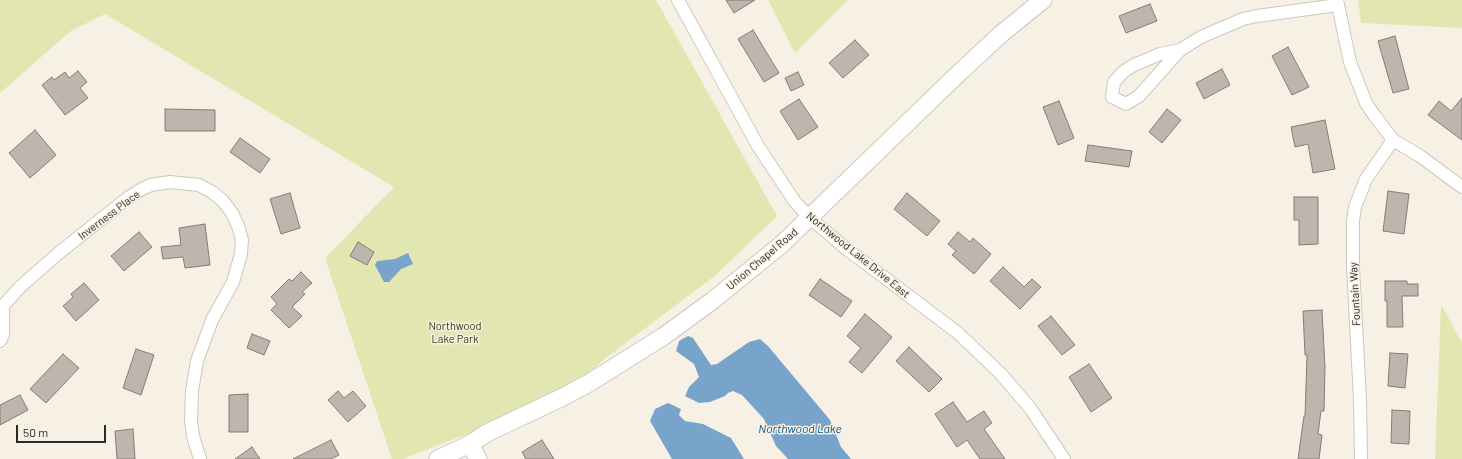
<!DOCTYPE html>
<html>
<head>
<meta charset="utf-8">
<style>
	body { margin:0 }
	#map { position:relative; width:1462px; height:459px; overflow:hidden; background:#f7f1e5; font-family:Barlow,sans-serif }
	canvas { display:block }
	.scale { position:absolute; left:16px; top:425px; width:90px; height:18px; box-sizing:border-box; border:2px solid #2c2a26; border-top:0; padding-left:5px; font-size:12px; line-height:14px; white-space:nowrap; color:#2c2a26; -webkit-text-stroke:3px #f7f1e5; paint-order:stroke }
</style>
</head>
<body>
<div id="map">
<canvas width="1462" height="459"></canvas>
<div class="scale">50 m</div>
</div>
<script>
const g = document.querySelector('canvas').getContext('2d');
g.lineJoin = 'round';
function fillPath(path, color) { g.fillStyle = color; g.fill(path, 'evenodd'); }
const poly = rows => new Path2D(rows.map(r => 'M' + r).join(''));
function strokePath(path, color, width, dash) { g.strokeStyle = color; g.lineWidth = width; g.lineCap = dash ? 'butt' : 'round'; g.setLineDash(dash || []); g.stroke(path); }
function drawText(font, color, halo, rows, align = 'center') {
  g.font = font + ' Barlow,sans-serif'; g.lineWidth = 3; g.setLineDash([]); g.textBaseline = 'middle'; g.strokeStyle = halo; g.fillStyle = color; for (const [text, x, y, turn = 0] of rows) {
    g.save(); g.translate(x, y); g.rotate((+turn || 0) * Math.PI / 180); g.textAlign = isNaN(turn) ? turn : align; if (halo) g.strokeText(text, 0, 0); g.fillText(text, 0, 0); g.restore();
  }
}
const green = poly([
	[0,0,656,0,777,216,716,275,602,361,563,397,403,459,392,459,325,258,394,187,105,14,71,31,0,93],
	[768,0,848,0,795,53],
	[1358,0,1462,0,1462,28,1361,23],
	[1441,304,1462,343,1462,459,1435,459]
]);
const water = poly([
	[408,253,413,264,401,269,389,282,384,282,375,265,377,261,395,259],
	[688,336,693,338,711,365,717,364,749,342,760,339,768,346,830,420,841,447,851,459,788,459,776,446,764,419,742,395,733,391,728,393,725,396,710,402,699,403,685,396,689,387,699,377,694,364,676,351,679,341],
	[668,403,681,409,679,415,685,421,703,424,731,438,744,459,672,459,650,421,655,409]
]);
const building = poly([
	[726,0,755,0,734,13,726,0],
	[1150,4,1157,21,1126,33,1119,16,1150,4],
	[753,30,779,73,764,82,738,39,753,30],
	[1395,36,1409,89,1393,93,1378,41,1395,36],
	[855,40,869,55,843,78,829,63,855,40],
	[1288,47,1309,87,1292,95,1272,56,1288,47],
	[1222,69,1230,85,1204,99,1196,83,1222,69],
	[78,71,87,82,80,88,88,98,65,115,42,85,52,77,54,80,65,72,69,78,78,71],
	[798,72,804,85,791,91,785,78,798,72],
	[1462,98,1462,140,1428,115,1439,101,1451,111,1462,98],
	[799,99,818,127,798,140,780,111,799,99],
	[1059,101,1074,138,1058,145,1043,107,1059,101],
	[165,109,215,110,215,131,165,131,165,109],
	[1167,109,1181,120,1162,143,1149,132,1167,109],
	[1325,120,1335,169,1313,173,1308,144,1295,147,1291,127,1325,120],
	[35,130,56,155,30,178,9,153,35,130],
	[240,138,270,159,260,173,230,152,240,138],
	[1088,145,1132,151,1129,167,1085,161,1088,145],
	[1388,191,1409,194,1404,234,1383,231,1388,191],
	[290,193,300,228,281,234,270,199,290,193],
	[907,193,940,221,927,236,894,209,907,193],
	[1294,197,1318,197,1318,244,1299,245,1299,220,1294,220,1294,197],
	[205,224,210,265,185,268,183,257,163,259,161,247,181,245,179,228,205,224],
	[139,232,152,247,124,271,111,256,139,232],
	[958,232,970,242,973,238,991,254,974,274,952,255,956,251,948,244,958,232],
	[358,242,374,252,367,265,350,256,358,242],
	[1003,267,1024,287,1032,279,1041,287,1020,309,990,281,1003,267],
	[301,272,312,283,302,292,305,294,292,307,302,316,289,328,271,310,277,304,271,297,289,279,292,281,301,272],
	[820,279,852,301,841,317,809,295,820,279],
	[1385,281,1407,281,1407,284,1418,284,1418,296,1402,296,1403,327,1387,327,1387,301,1385,301,1385,281],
	[84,283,99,300,76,321,63,306,73,297,71,294,84,283],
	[1322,310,1325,367,1324,411,1321,411,1318,434,1322,435,1319,459,1298,459,1304,416,1305,416,1307,355,1305,355,1303,311,1322,310],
	[865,314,892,337,862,373,849,362,861,348,847,336,865,314],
	[1051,316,1075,345,1062,355,1038,326,1051,316],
	[252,334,270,341,264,355,247,348,252,334],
	[909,347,942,379,929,392,896,361,909,347],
	[136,349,154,355,141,395,123,388,136,349],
	[1390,353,1408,354,1405,388,1388,386,1390,353],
	[63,354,79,368,46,403,30,389,63,354],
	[1089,364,1112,398,1091,412,1069,377,1089,364],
	[338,391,344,398,353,391,366,406,348,422,328,400,338,391],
	[248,394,248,432,229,432,229,395,248,394],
	[20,395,28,410,0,425,0,405,20,395],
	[953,402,967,422,984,411,992,423,984,429,1005,459,980,459,967,440,957,447,935,414,953,402],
	[1392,410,1410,411,1409,444,1391,443,1392,410],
	[133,429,135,459,117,459,115,431,133,429],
	[331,440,339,455,331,459,293,459,331,440],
	[542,440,554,459,526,459,522,452,542,440],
	[252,447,260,459,235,459,252,447]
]);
const street = poly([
	[678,0,758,146,795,202,809,217,844,247,958,333,1001,374,1030,408,1064,459],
	[1337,0,1350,62,1366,103,1374,115,1393,140,1420,156,1462,187],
	[1180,50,1139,96,1126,104,1112,97,1114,82,1123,72,1134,65,1160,54,1180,50],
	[1180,50,1201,37,1243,19,1257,16,1337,5],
	[0,306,3,306,3,335,0,341],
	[3,306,21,286,60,252,129,197,142,189,151,185,170,182,199,185,212,192,223,201,232,213,238,226,242,240,241,254,233,282,212,320,197,361,192,391,191,421,193,436,200,459],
	[1361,459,1360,400,1353,266,1353,221,1355,207,1366,179,1393,140]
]);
const secondary = poly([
	[470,444,478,459],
	[438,459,470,444,487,433,563,397,589,383,664,336,712,301,782,244,958,74,1001,34,1043,0]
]);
const streetNames = [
	["Inverness Place",109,215,-37],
	["Northwood Lake Drive East",858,255,39],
	["Union Chapel Road",762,259,-40],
	["Fountain Way",1355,294,-93]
];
const parkNames = [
	["Northwood",455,326],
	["Lake Park",455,339]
];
const waterNames = [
	["Northwood Lake",800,429]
];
fillPath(green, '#e2e7b2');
fillPath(water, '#78a3ca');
fillPath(building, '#beb5ac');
strokePath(building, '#857d74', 1);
strokePath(street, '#cdc7bc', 14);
strokePath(secondary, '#cdc7bc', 19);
strokePath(street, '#fff', 12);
strokePath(secondary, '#fff', 17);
drawText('11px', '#2c2a26', '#f7f1e5', streetNames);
drawText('11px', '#37390e', '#f7f1e5', parkNames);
drawText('italic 12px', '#0a5283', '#f7f1e5', waterNames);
</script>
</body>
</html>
